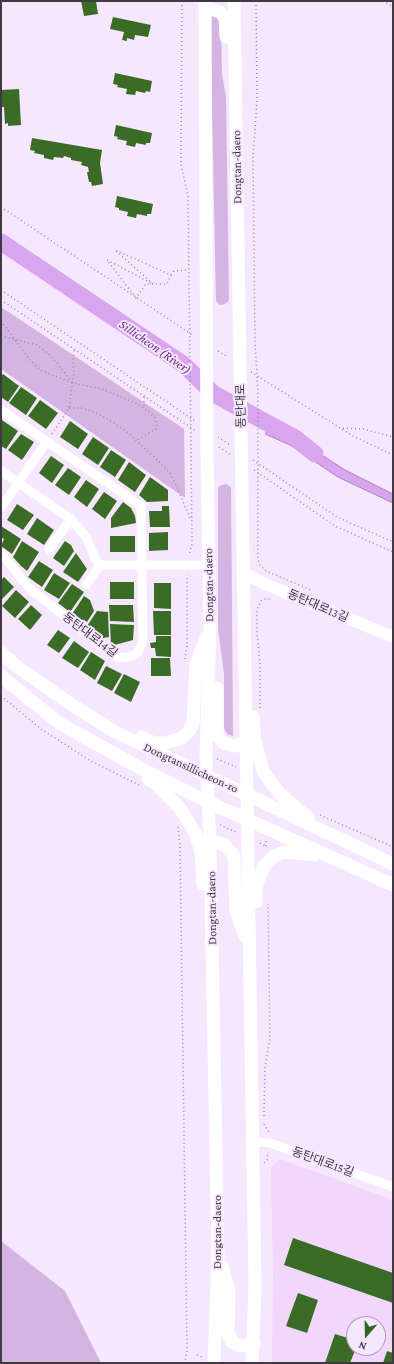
<!DOCTYPE html>
<html>
<head>
<meta charset="utf-8">
<style>
	body { margin:0 }
	#map { position:relative; width:394px; height:1364px; overflow:hidden; background:#f6e6fe; font-family:"Crimson Pro",serif }
	canvas { display:block }
	.frame { position:absolute; inset:0; border:2px solid #403843; pointer-events:none }
	.north { position:absolute; left:346px; top:1316px; width:40px; height:40px; box-sizing:border-box; background:#f6e6fe; border:1px solid #ada0b3; border-radius:50%; rotate:200deg; font-size:11px; font-weight:700; line-height:16px; text-align:center; color:#403843 }
	.north::after { content:''; display:block; margin:auto; width:14px; height:18px; background:#356323; clip-path:polygon(50% 0,100% 100%,50% 72%,0 100%) }
</style>
</head>
<body>
<div id="map">
<canvas width="394" height="1364"></canvas>
<div class="frame"></div>
<div class="north">N</div>
</div>
<script>
const g = document.querySelector('canvas').getContext('2d');
g.lineJoin = 'round';
function fillPath(path, color) { g.fillStyle = color; g.fill(path, 'evenodd'); }
const poly = rows => new Path2D(rows.map(r => 'M' + r).join(''));
function strokePath(path, color, width, dash) { g.strokeStyle = color; g.lineWidth = width; g.lineCap = dash ? 'butt' : 'round'; g.setLineDash(dash || []); g.stroke(path); }
function drawText(font, color, halo, rows, align = 'center') {
  g.font = font + ' "Crimson Pro","Noto Sans KR",serif'; g.lineWidth = 4; g.setLineDash([]); g.textBaseline = 'middle'; g.strokeStyle = halo; g.fillStyle = color; for (const [text, x, y, turn = 0] of rows) {
    g.save(); g.translate(x, y); g.rotate((+turn || 0) * Math.PI / 180); g.textAlign = isNaN(turn) ? turn : align; if (halo) g.strokeText(text, 0, 0); g.fillText(text, 0, 0); g.restore();
  }
}
const built = poly([
	[280,1159,393,1200,393,1363,272,1363,273,1272,271,1167],
	[354,1324,378,1324,378,1348,354,1348]
]);
const green = poly([
	[210,14,216,16,221,24,222,74,226,97,229,301,225,304,220,305,216,301],
	[1,307,184,429,185,498,1,369],
	[226,484,231,487,233,736,227,734,224,728,224,673,218,629,218,487,222,485],
	[1,1241,65,1291,101,1363,1,1363]
]);
const water = poly([
	[226,406,295,438,345,470,393,494,393,503,338,477,290,445,224,416,226,406]
]);
const pier = poly([
	[225,405,265,422,265,436,223,417,222,415]
]);
const river = poly([
	[1,242,183,364,214,394,295,438,315,454]
]);
const building = poly([
	[81,1,96,1,98,14,84,16],
	[113,17,151,25,148,37,135,35,134,40,127,38,127,41,122,40,124,32,110,29],
	[115,73,152,81,150,92,146,91,145,93,136,91,135,95,126,94,127,89,117,87,118,85,113,84],
	[19,89,21,125,8,126,8,123,5,124,4,107,2,107,1,90],
	[116,125,152,133,150,143,146,143,146,145,136,143,135,147,126,145,127,141,117,139,118,137,114,136],
	[32,138,102,150,100,163,103,184,92,186,91,182,89,182,87,172,89,172,88,167,81,165,82,162,71,160,71,158,64,156,63,158,54,157,53,160,44,158,44,155,34,153,35,151,30,150],
	[117,196,153,204,151,214,147,214,147,216,137,214,136,218,127,216,128,212,119,210,119,208,115,207],
	[3,374,19,386,8,402,1,397,1,376],
	[21,387,37,398,26,415,9,403],
	[40,400,58,413,46,429,28,416],
	[2,420,18,431,6,449,1,446],
	[70,421,88,434,78,449,60,437],
	[21,434,34,442,22,460,8,450],
	[93,437,109,448,98,465,82,454],
	[111,450,126,460,115,477,100,467],
	[51,456,64,465,52,483,39,473],
	[129,462,146,475,135,492,118,480],
	[68,468,81,477,69,495,55,485],
	[150,477,168,490,168,501,147,502,139,495],
	[86,480,99,489,87,507,74,497],
	[104,492,117,501,105,519,92,509],
	[123,502,131,508,135,516,136,523,111,528,111,518],
	[17,504,34,515,23,530,7,520],
	[162,506,169,506,170,527,150,527,149,511,162,511],
	[37,518,54,530,44,545,27,534],
	[1,526,21,539,12,554,1,546,4,539,1,537],
	[168,532,168,550,149,551,149,533],
	[110,536,135,536,135,552,110,552],
	[22,541,39,552,27,571,21,566,13,557],
	[65,541,71,545,74,551,64,566,53,558],
	[76,553,87,569,78,582,63,572],
	[39,561,53,570,42,587,28,577],
	[54,573,70,583,59,599,44,590],
	[4,577,14,587,1,600,1,580],
	[110,582,134,582,134,599,110,599],
	[154,583,171,583,171,609,154,608],
	[72,584,84,592,70,612,58,603],
	[16,590,29,602,15,618,2,606],
	[84,596,90,600,94,611,87,622,84,620,81,624,70,617],
	[31,605,42,615,30,630,18,619],
	[109,605,133,605,134,622,110,621],
	[97,611,108,612,109,637,103,638,87,626],
	[153,611,171,611,171,635,154,635],
	[110,624,134,625,133,640,111,646],
	[58,630,70,638,59,653,47,645],
	[156,636,171,636,171,657,156,656,155,648,151,648,150,643,156,642],
	[74,641,89,652,78,668,62,658],
	[91,652,105,661,95,680,80,670],
	[151,658,170,658,171,676,151,676],
	[106,666,122,674,112,691,97,683],
	[124,674,140,682,131,702,114,693],
	[293,1238,393,1273,393,1303,284,1265],
	[298,1293,318,1300,307,1333,286,1326],
	[335,1334,354,1340,354,1348,356,1348,350,1363,325,1363],
	[387,1351,393,1353,393,1363,383,1363]
]);
const path = poly([
	[182,1,181,164,188,196,191,444,192,544,189,555],
	[256,1,257,100,253,158,255,342,258,392,258,559,260,565,266,571,311,590],
	[383,1,393,7],
	[1,207,194,336],
	[171,275,167,284,146,284,136,298,107,260,153,284,115,250,171,275,174,271,189,270],
	[1,290,195,421],
	[1,300,196,431],
	[1,321,30,360,42,371,73,383,102,389,138,404,149,412,155,418,157,424,156,429,136,441],
	[1,336,37,345,51,356,73,383],
	[218,351,228,357],
	[251,372,353,436,393,455],
	[144,397,144,409],
	[69,408,81,408,94,412,106,418,126,431,153,456,171,474,191,520],
	[343,428,363,429,393,437],
	[52,434,69,408,74,372,73,361,74,349],
	[218,437,230,445],
	[219,447,231,455],
	[253,460,337,517,393,542],
	[254,470,335,526,393,552],
	[185,659,187,645,187,575],
	[1,696,41,729,91,761,139,785],
	[260,708,260,664,257,633,257,610,261,601,264,599,271,599],
	[217,759,236,767],
	[320,815,393,847],
	[220,825,236,832],
	[178,827,180,845,187,1349,185,1363],
	[260,843,267,847],
	[266,846,266,840],
	[264,1116,265,1067,270,1038,268,904],
	[264,1124,270,1134],
	[264,1163,267,1160,268,1152],
	[197,1355,202,1357]
]);
const minor = poly([
	[1,410,141,506,143,641,138,652,134,655,128,657,119,658,113,655,29,588,1,553],
	[1,471,71,519,86,537,96,560,100,565,209,565],
	[1,508,47,441],
	[49,549,71,519],
	[86,585,100,565],
	[252,1142,270,1143,393,1187]
]);
const tertiary = poly([
	[243,573,265,584,393,637]
]);
const secondary = poly([
	[205,1,207,454,210,627,206,755,210,845,218,1253,214,1363],
	[234,1,255,1287,252,1363],
	[205,9,211,9,220,12,225,17,226,37],
	[1,653,15,665,66,701,115,732,393,864],
	[1,676,59,723,140,768,208,802,393,885],
	[217,688,217,734,223,743,235,746,246,741],
	[253,717,255,741,263,771,279,793,309,819],
	[142,737,154,743,166,743,182,738,189,731,193,723,196,664,207,636],
	[148,779,155,783,180,808,195,833,201,851,203,884],
	[210,845,216,842,225,845,234,856,236,911,245,936],
	[256,902,256,886,264,866,274,856,284,852,314,855],
	[222,1266,229,1292,228,1333,232,1342,241,1346,254,1344]
]);
const streetNames = [
	["Dongtan-daero",237,167,-91],
	["동탄대로",241,406,-91],
	["Dongtan-daero",209,585,-91],
	["동탄대로13길",318,606,23],
	["동탄대로14길",90,635,37],
	["Dongtansillicheon-ro",191,768,25],
	["Dongtan-daero",212,908,-91],
	["동탄대로15길",323,1162,20],
	["Dongtan-daero",217,1232,-90]
];
const waterNames = [
	["Sillicheon (River)",155,347,35]
];
fillPath(built, '#f0d7fb');
fillPath(green, '#d4b5e1');
fillPath(water, '#d8a5ee');
strokePath(water, '#aa84bb', 1);
fillPath(pier, '#f6e6fe');
strokePath(river, '#d8a5ee', 17);
fillPath(building, '#3a6c26');
strokePath(path, '#988c9d', 1.5, [1, 3]);
strokePath(minor, '#fff', 9);
strokePath(tertiary, '#fff', 12);
strokePath(secondary, '#fff', 13);
drawText('12px', '#403843', '#f6e6fe', streetNames);
drawText('italic 13px', '#692c81', '#f6e6fe', waterNames);
</script>
</body>
</html>
